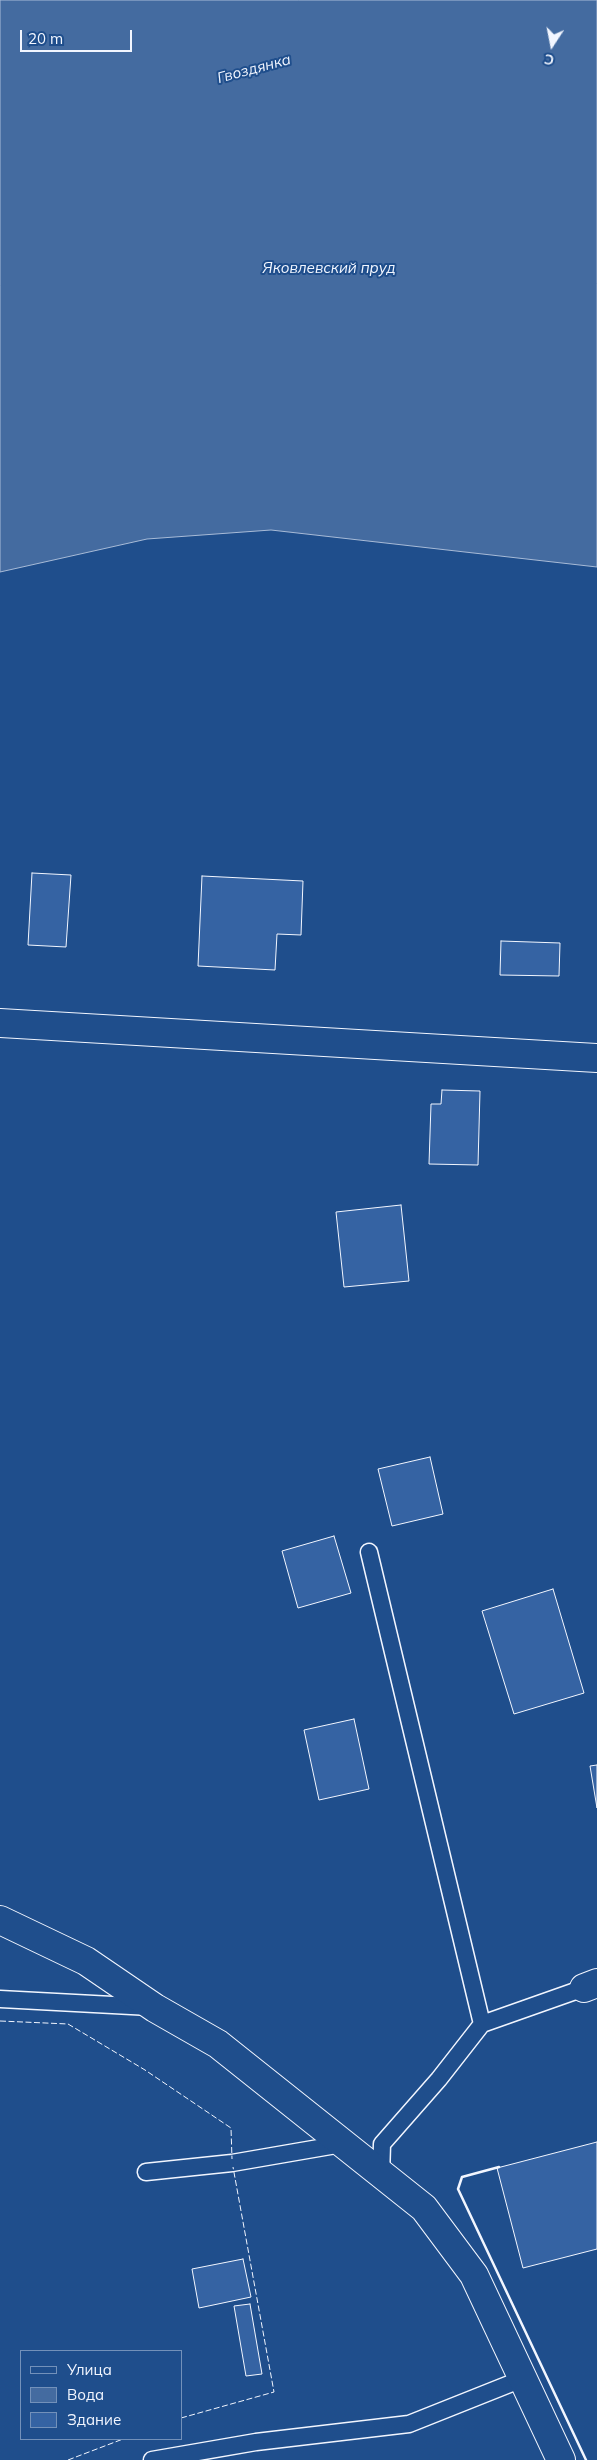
<!DOCTYPE html>
<html>
<head>
<meta charset="utf-8">
<style>
	body { margin:0 }
	#map { position:relative; width:597px; height:2460px; overflow:hidden; background:#1f4e8c; font-family:Mulish,sans-serif }
	canvas { display:block }
	.legend { position:absolute; left:20px; top:2350px; width:162px; height:90px; box-sizing:border-box; background:#1f4e8c; border:1px solid #7391ba; margin:0; padding:6px 9px; list-style:none; font-size:15px; color:#f2f6ff }
	.legend li { display:flex; align-items:center; gap:10px; height:25px }
	.legend b { width:25px; border:1px solid #7391ba }
	.north { position:absolute; left:527px; top:20px; width:50px; height:50px; -webkit-text-stroke:4px #1f4e8c; paint-order:stroke; rotate:191deg; font-size:14px; font-weight:700; line-height:20px; text-align:center; color:#f2f6ff }
	.north::after { content:''; display:block; margin:auto; width:18px; height:22px; background:#f2f6ff; clip-path:polygon(50% 0,100% 100%,50% 72%,0 100%) }
	.scale { position:absolute; left:20px; top:30px; width:112px; height:22px; box-sizing:border-box; border:2px solid #f2f6ff; border-top:0; padding-left:6px; font-size:15px; line-height:18px; white-space:nowrap; color:#f2f6ff; -webkit-text-stroke:4px #1f4e8c; paint-order:stroke }
</style>
</head>
<body>
<div id="map">
<canvas width="597" height="2460"></canvas>
<ul class="legend">
<li><b style="height:6px;background:#1f4e8c"></b>Улица</li>
<li><b style="height:14px;background:#446ba0"></b>Вода</li>
<li><b style="height:14px;background:#3563a3"></b>Здание</li>
</ul>
<div class="north">С</div>
<div class="scale">20 m</div>
</div>
<script>
const g = document.querySelector('canvas').getContext('2d');
g.lineJoin = 'round';
function fillPath(path, color) { g.fillStyle = color; g.fill(path, 'evenodd'); }
const poly = rows => new Path2D(rows.map(r => 'M' + r).join(''));
function strokePath(path, color, width, dash) { g.strokeStyle = color; g.lineWidth = width; g.lineCap = dash ? 'butt' : 'round'; g.setLineDash(dash || []); g.stroke(path); }
function drawText(font, color, halo, rows, align = 'center') {
  g.font = font + ' Mulish,sans-serif'; g.lineWidth = 4; g.setLineDash([]); g.textBaseline = 'middle'; g.strokeStyle = halo; g.fillStyle = color; for (const [text, x, y, turn = 0] of rows) {
    g.save(); g.translate(x, y); g.rotate((+turn || 0) * Math.PI / 180); g.textAlign = isNaN(turn) ? turn : align; if (halo) g.strokeText(text, 0, 0); g.fillText(text, 0, 0); g.restore();
  }
}
const water = poly([
	[0,0,597,0,597,567,271,530,147,539,0,572,0,0]
]);
const building = poly([
	[32,873,71,875,66,947,28,945,32,873],
	[202,876,303,881,301,935,277,934,275,970,198,966,202,876],
	[501,941,560,943,559,976,500,975,501,941],
	[442,1090,480,1091,478,1165,429,1164,431,1104,441,1104,442,1090],
	[401,1205,409,1281,344,1287,336,1212,401,1205],
	[430,1457,443,1514,392,1526,378,1469,430,1457],
	[334,1536,351,1593,298,1608,282,1551,334,1536],
	[553,1589,584,1693,514,1714,482,1611,553,1589],
	[354,1719,369,1789,319,1800,304,1730,354,1719],
	[597,1765,597,1808,590,1766,597,1765],
	[597,2142,597,2249,523,2268,497,2168,597,2142],
	[243,2259,251,2297,199,2308,192,2269,243,2259],
	[250,2304,262,2374,246,2376,234,2306,250,2304]
]);
const lane = poly([
	[369,1552,482,2024],
	[0,1999,150,2007],
	[146,2172,232,2163,342,2144],
	[381,2176,382,2144,439,2079,482,2024,584,1988,592,1988],
	[152,2460,256,2442,409,2424,522,2379]
]);
const street = poly([
	[0,1023,597,1058],
	[0,1920,86,1961,155,2008,218,2044,424,2208,474,2275,561,2460],
	[584,1988,597,1983]
]);
const fence = poly([
	[0,2021,68,2024,145,2070,231,2128,232,2159],
	[181,2418,274,2392,233,2167],
	[68,2460,123,2439]
]);
const wall = poly([
	[499,2167,462,2177,458,2189,586,2460]
]);
const waterNames = [
	["Гвоздянка",254,69,-15],
	["Яковлевский пруд",329,268]
];
fillPath(water, '#446ba0');
strokePath(water, '#a8bbd7', 1);
fillPath(building, '#3563a3');
strokePath(building, '#f2f6ff', 1);
strokePath(lane, '#f2f6ff', 19);
strokePath(street, '#f2f6ff', 30);
strokePath(lane, '#1f4e8c', 16);
strokePath(street, '#1f4e8c', 28);
strokePath(fence, '#f2f6ff', 1, [6, 2.5]);
strokePath(wall, '#f2f6ff', 2.5);
drawText('italic 15px', '#f2f6ff', '#1f4e8c', waterNames);
</script>
</body>
</html>
